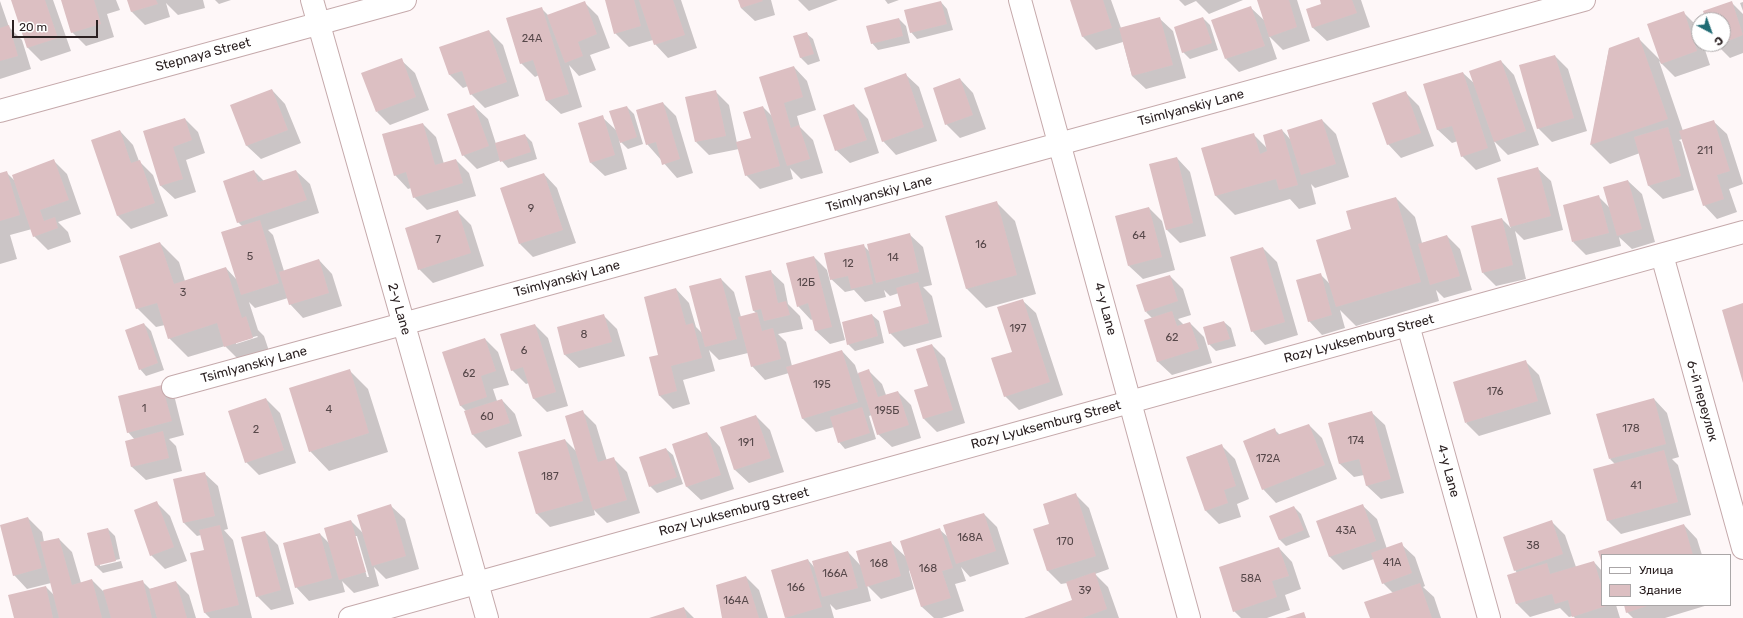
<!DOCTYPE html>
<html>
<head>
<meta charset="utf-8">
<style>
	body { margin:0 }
	#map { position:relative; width:1743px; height:618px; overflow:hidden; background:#fef7f8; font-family:Rubik,sans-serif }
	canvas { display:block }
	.legend { position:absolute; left:1601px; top:554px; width:130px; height:52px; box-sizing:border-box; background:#fff; border:1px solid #aaa6a7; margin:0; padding:5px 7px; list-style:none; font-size:12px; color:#2b2122 }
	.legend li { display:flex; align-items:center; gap:8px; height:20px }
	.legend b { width:20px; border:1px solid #aaa6a7 }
	.north { position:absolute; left:1691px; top:12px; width:40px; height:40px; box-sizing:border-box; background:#fff; border:1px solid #aaa6a7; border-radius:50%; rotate:139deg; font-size:11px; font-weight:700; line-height:16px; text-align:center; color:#2b2122 }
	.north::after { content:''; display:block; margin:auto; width:14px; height:18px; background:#206b74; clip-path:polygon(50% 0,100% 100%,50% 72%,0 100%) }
	.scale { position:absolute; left:12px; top:20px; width:86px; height:18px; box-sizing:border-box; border:2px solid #2b2122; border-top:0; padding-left:5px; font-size:12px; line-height:14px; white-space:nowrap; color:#2b2122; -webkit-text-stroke:3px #fff; paint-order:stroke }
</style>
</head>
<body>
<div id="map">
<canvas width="1743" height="618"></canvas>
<ul class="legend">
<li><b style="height:5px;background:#fff"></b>Улица</li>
<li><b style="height:11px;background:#dcbfc2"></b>Здание</li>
</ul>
<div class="north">С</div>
<div class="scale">20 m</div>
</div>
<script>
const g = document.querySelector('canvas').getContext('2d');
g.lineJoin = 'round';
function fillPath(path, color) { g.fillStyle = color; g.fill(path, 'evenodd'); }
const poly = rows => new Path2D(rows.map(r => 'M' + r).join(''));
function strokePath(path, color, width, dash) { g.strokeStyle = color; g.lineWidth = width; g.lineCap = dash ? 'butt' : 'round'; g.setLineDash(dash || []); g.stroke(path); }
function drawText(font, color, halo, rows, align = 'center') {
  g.font = font + ' Rubik,sans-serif'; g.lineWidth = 4; g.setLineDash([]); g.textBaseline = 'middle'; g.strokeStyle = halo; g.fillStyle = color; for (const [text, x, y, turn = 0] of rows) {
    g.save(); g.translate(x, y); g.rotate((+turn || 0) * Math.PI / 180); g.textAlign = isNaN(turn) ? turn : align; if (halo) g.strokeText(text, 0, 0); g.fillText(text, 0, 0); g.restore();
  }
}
const shadow = poly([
	[12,0,53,0,71,51,41,61,28,48],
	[62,0,116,0,120,10,107,14,114,37,86,46,72,32],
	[128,0,203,0,205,8,178,15,166,3,170,17,145,25,132,12],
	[215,0,231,0,219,4],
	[606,0,681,0,697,48,668,58,655,44,653,40,629,47,615,33],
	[739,0,771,0,775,15,755,21,741,8],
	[798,0,838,0,809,11],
	[885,0,899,0,888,4],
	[1071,0,1111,0,1121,28,1159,18,1173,31,1186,78,1146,89,1132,76,1123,42,1096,50,1083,37],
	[1179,0,1243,0,1209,14,1196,1,1185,6],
	[1258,0,1297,0,1310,41,1283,50,1269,36,1277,59,1239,72,1226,59,1250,7,1265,21],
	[1321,0,1361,0,1370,27,1327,41,1313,28,1308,10,1322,5],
	[0,1,9,27,22,40,31,69,0,79],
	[584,2,598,16,610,48,590,55,596,70,579,76,569,65,582,107,561,114,547,101,539,75,535,77,521,63,541,8,549,16],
	[941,2,947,9,953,30,917,39,911,32],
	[1743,2,1743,11,1740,3],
	[1732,3,1743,14,1743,53,1730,58,1716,44,1723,44,1723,20,1707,20],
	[1683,12,1697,26,1699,32,1699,44,1703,44,1710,65,1675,77,1659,61,1683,131,1713,121,1727,134,1743,184,1729,189,1737,212,1717,219,1704,205,1682,139,1679,140,1681,142,1694,190,1663,199,1649,186,1640,153,1610,164,1591,145,1609,49,1639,39,1660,60],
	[1203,18,1210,25,1218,50,1190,59,1183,52],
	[899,19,906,26,910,43,878,50,872,43],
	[489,31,503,45,519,96,485,108,471,94,468,86,463,88,449,74],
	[806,33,813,39,820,61,808,65,801,58,794,37],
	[1555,56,1568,69,1587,131,1552,142,1538,128],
	[401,60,415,73,429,110,390,125,377,112],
	[1501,61,1514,75,1539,145,1508,155,1494,141,1501,161,1476,170,1462,156,1458,141,1452,143,1438,130,1424,85,1463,73,1475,84],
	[794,67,807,81,816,110,797,116,800,127,813,140,823,173,801,179,790,168,793,179,760,189,746,175,739,149,709,155,696,142,716,92,729,105,737,143,752,139,763,107,772,116],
	[905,74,919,87,937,141,896,155,883,141],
	[960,79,973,93,986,129,960,138,946,124],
	[272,90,285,104,301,143,261,159,247,146,232,106],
	[1405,92,1419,106,1434,146,1401,158,1388,144],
	[663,103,676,116,693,173,677,178,647,144],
	[854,105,868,119,879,153,850,163,836,150],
	[474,106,488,119,496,144,525,135,532,142,537,159,508,168,501,160,477,169,463,155],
	[627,107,634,114,643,144,628,149,619,140,627,169,605,176,591,163,602,117,617,131],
	[185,119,198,132,205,153,186,160,196,192,175,199,161,186,144,132],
	[1322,120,1336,134,1349,177,1315,188,1311,184,1316,204,1299,209,1290,199,1235,215,1216,196,1203,149,1253,134,1267,148,1282,130,1290,139],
	[423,124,436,137,444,164,456,160,469,173,476,196,427,210,414,197,411,188,408,189,395,175],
	[120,131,133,145,139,161,153,175,168,216,131,229,118,216],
	[1177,158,1190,172,1206,236,1180,243,1166,229],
	[54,161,67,174,81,214,58,222,68,232,71,242,48,250,34,236,32,229,10,235,17,259,0,264,0,174,6,172,15,181],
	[1537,168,1551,181,1563,230,1524,240,1515,231,1526,279,1496,286,1483,273,1502,219,1511,228,1498,179],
	[254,171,264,181,296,171,310,184,319,213,268,230,273,235,284,271,319,260,332,274,342,306,303,318,290,304,288,298,255,308,249,302,258,330,264,336,271,357,244,365,225,346,188,357,169,338,165,325,156,327,137,308,160,243,179,262,185,281,226,268,237,280,242,226,238,222],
	[257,336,258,337,236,344,236,342],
	[544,174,557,188,576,243,533,257,520,244],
	[1628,181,1642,194,1655,242,1632,249,1619,237,1621,246,1586,255,1573,242,1598,196,1610,208],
	[1396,198,1415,217,1422,243,1447,236,1460,249,1472,290,1444,298,1436,290,1439,301,1356,326,1340,310,1345,328,1322,335,1309,321,1320,274,1330,284,1353,230],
	[996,202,1015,221,1036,294,986,308,967,289,947,216],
	[1149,208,1162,221,1175,270,1143,279,1129,266],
	[457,211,471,225,484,266,433,283,419,269],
	[909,234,923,247,932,285,923,287,932,296,942,337,904,347,890,333,902,307,899,293,890,296,884,290,886,297,865,302,854,290,845,292,830,278,863,245,869,251],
	[1263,248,1277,262,1298,335,1265,345,1252,331],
	[814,257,827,270,845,340,830,344,816,331,813,319,811,320,798,306],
	[770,271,784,284,788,304,800,316,803,329,778,334,786,342,792,366,842,351,855,365,858,374,868,370,882,384,886,395,898,392,911,405,921,438,892,447,878,434,872,415,869,416,876,439,845,449,839,442,834,427,816,432,803,419,789,373,765,380,752,366,748,353,719,360,709,350,715,371,683,380,690,404,673,409,659,395,660,355,676,289,689,303,696,327,703,334,721,279,734,292,741,317,756,313,753,310],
	[1170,276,1183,289,1191,315,1178,319,1184,325,1190,323,1204,337,1212,363,1172,375,1158,362,1145,321,1153,319,1146,312],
	[1022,300,1036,313,1063,395,1019,410,1005,396],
	[603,315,617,329,625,356,579,368,565,355,558,328],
	[872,315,879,321,884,343,855,351,848,344],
	[1224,322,1231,328,1236,346,1216,351,1209,344],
	[144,324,151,331,164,370,146,376,140,369],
	[535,325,548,338,568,406,547,412,534,399,529,383,526,384,512,370],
	[485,339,498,352,509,385,493,389,497,401,502,400,515,414,522,436,486,448,473,435,467,412,460,405],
	[932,345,945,358,965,423,937,432,924,419,929,387],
	[1525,361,1539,375,1551,414,1479,436,1466,423],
	[349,370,368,389,388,452,329,471,310,451],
	[162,386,175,399,184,435,169,439,176,446,182,471,146,480,132,467,135,440,128,432],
	[266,399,280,413,296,463,259,475,246,462],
	[1654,399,1667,413,1679,457,1672,459,1678,465,1691,515,1621,534,1608,521,1615,464,1610,459],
	[583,412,596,425,607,461,614,459,627,472,640,513,607,523,594,510,595,515,550,527,537,514,519,453,565,440,577,452],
	[1371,412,1385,425,1404,493,1381,499,1367,486,1364,475,1354,477,1340,464,1329,424],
	[756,416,770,430,784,472,749,483,735,470,722,428],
	[1309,425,1322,438,1337,479,1276,503,1263,489,1274,429,1280,435],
	[707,433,720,447,734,489,701,500,687,487,673,445],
	[1221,445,1235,459,1249,499,1237,504,1241,517,1219,524,1206,511,1187,457],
	[666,449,673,455,683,484,657,493,650,486],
	[204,473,218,486,228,529,224,530,233,540,252,618,210,618,205,613,205,551,201,535,197,536,184,523,174,480],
	[1076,495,1089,508,1109,569,1095,574,1108,587,1119,618,1025,618,1073,601,1067,583,1061,584,1048,571,1035,529,1051,524],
	[157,503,170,516,187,561,165,569,151,555],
	[391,506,405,519,419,569,386,579,374,567,379,586,354,593,342,581,345,592,309,601,296,587,320,534,330,544,351,521,363,533],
	[355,536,357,536,369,577,367,577],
	[1363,506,1377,519,1387,549,1401,544,1415,557,1425,586,1423,587,1434,597,1441,618,1371,618,1393,593,1383,583,1374,559,1343,570,1329,556],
	[1294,507,1301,514,1310,537,1286,546,1279,539],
	[984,514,997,527,1009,564,970,577,961,567,966,581,955,584,964,611,942,618,934,618,922,607,910,570,909,571,914,589,881,599,867,585,871,601,836,610,830,604,834,618,786,618,808,560,815,568,848,552,861,566,890,542,906,557,939,529,949,538],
	[28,518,42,532,44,542,59,539,72,552,81,583,92,580,103,591,142,581,150,589,176,582,189,595,196,618,15,618,46,587,55,596,51,583,27,589,14,575],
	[1552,522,1565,535,1576,567,1594,562,1602,571,1602,605,1616,605,1620,618,1575,618,1573,616,1569,617,1560,608,1530,617,1517,604,1517,573,1515,570],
	[1684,525,1697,539,1702,555,1602,555,1602,562,1599,552],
	[108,529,115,536,120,559,100,564,100,566,121,561,123,568,103,573,96,566,88,534],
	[265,532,278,545,294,604,271,610,257,596],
	[1279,548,1292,562,1301,589,1285,595,1290,610,1267,618,1241,618,1234,611],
	[746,577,759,590,768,618,723,618],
	[1625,605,1708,605,1665,618,1633,618,1627,612],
	[684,608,694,618,651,618]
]);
const building = poly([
	[11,0,45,0,58,38,27,48],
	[61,0,94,0,101,24,71,33],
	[127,0,156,0,158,4,131,12],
	[605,0,634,0,641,26,614,34],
	[639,0,673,0,685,35,654,45],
	[738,0,762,0,763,1,741,8],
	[1070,0,1103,0,1112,28,1082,37],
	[1257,0,1289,0,1297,27,1269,37],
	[1320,0,1352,0,1357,13,1312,28,1306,9,1321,4],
	[585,1,597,34,578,42,583,56,565,63,547,15],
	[941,1,947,24,910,33,904,10],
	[1732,1,1743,35,1723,43,1723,20,1706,20,1703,11],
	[1251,6,1265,46,1225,59,1211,20],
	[542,7,569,94,546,101,533,60,520,64,506,18],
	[1684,11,1697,51,1661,64,1647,24],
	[1160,17,1173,65,1132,76,1119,28],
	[1203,17,1212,43,1182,53,1174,27],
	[899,18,903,36,871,44,866,26],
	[9,25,18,56,0,61,0,28],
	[489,30,507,82,470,95,462,71,449,75,439,47],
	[807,32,814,54,800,58,793,36],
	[1639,37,1668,119,1590,145,1609,48],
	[1555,55,1574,118,1537,129,1519,65],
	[402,58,416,97,376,112,361,73],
	[1501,60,1526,131,1494,142,1469,71],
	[794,66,803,97,784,103,791,128,799,125,810,159,787,166,759,77],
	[1463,72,1488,148,1461,157,1452,126,1437,130,1423,84],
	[906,73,924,127,882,142,864,88],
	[960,78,973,115,945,125,933,88],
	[272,89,288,130,246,146,230,105],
	[716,90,726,136,695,142,685,97],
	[1406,91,1421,133,1387,145,1372,103],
	[663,102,680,159,662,165,656,142,646,145,636,110],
	[854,104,867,140,835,151,823,115],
	[474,105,489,146,462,156,447,114],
	[627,106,637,137,620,143,609,111],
	[763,106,780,166,745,176,736,142,751,138,743,112],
	[603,115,615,155,590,163,578,123],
	[185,118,192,140,173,147,183,179,160,186,143,131],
	[1322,119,1336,164,1301,175,1287,130],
	[1714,120,1730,171,1717,175,1724,199,1703,206,1679,131],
	[423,123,435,165,456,159,463,183,413,198,406,172,394,176,382,134],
	[1668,127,1681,176,1648,186,1634,137],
	[1282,129,1298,185,1279,190,1276,179,1215,196,1201,148,1254,133,1260,154,1267,151,1263,135],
	[120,130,131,163,140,160,155,203,117,216,91,140],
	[525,134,531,152,500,162,495,143],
	[1177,157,1193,223,1166,230,1149,164],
	[54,159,69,200,40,210,44,221,55,217,58,228,33,237,12,175],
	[1538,167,1551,216,1510,227,1497,178],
	[254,170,258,182,296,170,307,200,237,223,223,181],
	[7,171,20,215,0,221,0,173],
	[544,173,563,230,519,244,500,188],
	[1628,180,1642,229,1617,236,1603,187],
	[1599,195,1609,233,1572,242,1563,205],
	[1396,197,1421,282,1336,307,1316,240,1351,229,1346,211],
	[997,201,1017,275,966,289,945,216],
	[1149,207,1162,257,1128,266,1115,216],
	[458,210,471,253,418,270,405,228],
	[1502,218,1513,265,1482,273,1471,226],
	[260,220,279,283,241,295,221,232],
	[910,233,919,272,876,283,867,244],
	[1447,235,1460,276,1430,285,1418,244],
	[160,242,174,284,226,267,242,318,246,316,253,338,224,347,217,323,168,339,157,303,136,309,119,256],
	[864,244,873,284,851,289,848,276,830,280,824,253],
	[1263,247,1285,322,1251,332,1230,257],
	[814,256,832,327,815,331,808,303,797,307,786,263],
	[319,259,329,293,289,305,279,272],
	[771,270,778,303,786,301,790,315,764,321,761,309,753,311,745,276],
	[1321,273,1332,315,1308,322,1296,280],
	[1170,275,1178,301,1145,312,1136,285],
	[721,278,737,339,705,347,689,286],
	[918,282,929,323,889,334,883,311,901,306,896,288],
	[676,288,686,325,693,323,702,358,671,366,677,391,659,396,649,357,658,355,644,297],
	[1023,299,1050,382,1004,397,991,358,1012,352,997,307],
	[1743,303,1743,383,1722,310],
	[1172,311,1177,326,1190,322,1199,349,1157,362,1144,320],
	[757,312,762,331,773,328,781,359,751,367,738,317],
	[604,314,612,342,564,355,557,327],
	[872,314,878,336,847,345,842,322],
	[1224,321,1230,339,1208,345,1203,327],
	[144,323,158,363,139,370,125,330],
	[535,324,556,392,533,399,523,367,511,371,500,334],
	[485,338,496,371,481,376,487,397,460,406,442,352],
	[932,344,953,410,923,419,914,390,928,386,916,349],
	[842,350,858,402,802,419,786,367],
	[1526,360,1538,401,1465,423,1453,382],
	[350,369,369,433,309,452,289,388],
	[869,369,878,397,898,391,909,425,877,435,858,373],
	[162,385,172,421,127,433,118,396],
	[266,398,284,450,245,463,228,411],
	[1654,398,1666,444,1609,459,1596,414],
	[502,399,510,423,472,435,464,411],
	[862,407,870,433,838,443,830,417],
	[583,410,598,462,614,457,627,500,593,510,565,416],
	[1372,411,1391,479,1366,486,1359,459,1339,464,1328,423],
	[756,415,771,458,734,470,720,427],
	[1309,424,1325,465,1262,490,1243,441,1275,428,1277,435],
	[163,431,169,458,131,467,125,441],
	[707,432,721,475,686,487,672,444],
	[565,439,583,501,536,514,518,452],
	[1222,444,1236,486,1224,490,1228,503,1205,511,1186,457],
	[666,448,677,477,649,487,639,457],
	[1664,450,1678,502,1607,521,1593,469],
	[205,472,215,516,183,523,173,479],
	[1076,493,1096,556,1047,571,1033,529,1049,524,1043,504],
	[157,501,174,547,150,556,134,510],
	[391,504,406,556,372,566,357,515],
	[1363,504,1376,541,1329,557,1316,521],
	[1294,506,1304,530,1279,540,1269,516],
	[984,513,996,551,956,564,943,525],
	[28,517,42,568,13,576,0,525],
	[351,520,366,572,339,580,324,528],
	[1552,520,1563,554,1514,571,1503,537],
	[1684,524,1693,555,1602,555,1602,564,1598,551],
	[220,525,239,605,204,613,190,553,204,550,199,530],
	[108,528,116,561,95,566,87,533],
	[940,528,953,568,942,571,951,598,921,607,900,541],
	[265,531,281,590,256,597,241,537],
	[320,533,332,578,295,588,283,543],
	[59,538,72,585,92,579,102,618,59,618,40,542],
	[891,541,901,576,866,587,856,551],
	[1402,542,1412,573,1382,584,1371,553],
	[1279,547,1289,576,1272,581,1277,597,1233,612,1219,567],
	[848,551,858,588,822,597,812,561],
	[808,559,822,607,785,618,771,570],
	[1594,561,1602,587,1602,605,1609,605,1572,617,1568,600,1555,604,1552,594,1516,604,1507,575,1547,563,1550,574],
	[1095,572,1107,609,1082,618,1024,618,1072,600,1066,582],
	[746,576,759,618,722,618,716,585],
	[143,580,152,618,111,618,103,590],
	[176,581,187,618,157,618,149,589],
	[1420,583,1432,618,1370,618,1364,602],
	[46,586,53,618,14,618,8,595],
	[1624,605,1650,605,1626,613],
	[684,607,687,618,649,618],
	[1304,612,1306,618,1285,618]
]);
const minor = poly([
	[312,0,487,618],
	[1020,0,1189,618],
	[0,111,405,0],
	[1662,255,1743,548],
	[1408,325,1489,618],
	[173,387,1584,0]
]);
const tertiary = poly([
	[350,618,1743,232]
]);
const numberNames = [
	["24А",532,39],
	["211",1705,151],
	["9",531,209],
	["64",1139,236],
	["7",438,240],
	["16",981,245],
	["5",250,257],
	["14",893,258],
	["12",848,264],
	["12Б",806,283],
	["3",183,293],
	["197",1018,329],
	["8",584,335],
	["62",1172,338],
	["6",524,351],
	["62",469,374],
	["195",822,385],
	["176",1495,392],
	["1",144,409],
	["4",329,410],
	["195Б",887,411],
	["60",487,417],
	["178",1631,429],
	["2",256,430],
	["174",1356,441],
	["191",746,443],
	["172А",1268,459],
	["187",550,477],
	["41",1636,486],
	["43А",1346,531],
	["168А",970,538],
	["170",1065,542],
	["38",1533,546],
	["41А",1392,563],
	["168",879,564],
	["168",928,569],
	["166А",835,574],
	["58А",1251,579],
	["166",796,588],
	["39",1085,591],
	["164А",736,601]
];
const streetNames = [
	["Stepnaya Street",203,55,-15],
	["Tsimlyanskiy Lane",1191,108,-15],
	["Tsimlyanskiy Lane",879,194,-15],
	["Tsimlyanskiy Lane",567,279,-15],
	["2-y Lane",399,309,74],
	["4-y Lane",1105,309,75],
	["Rozy Lyuksemburg Street",1359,339,-15],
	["Tsimlyanskiy Lane",254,365,-15],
	["6-й переулок",1702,401,74],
	["Rozy Lyuksemburg Street",1046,425,-15],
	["4-y Lane",1448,471,75],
	["Rozy Lyuksemburg Street",734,512,-15]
];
fillPath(shadow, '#0003');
fillPath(building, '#dcbfc2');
strokePath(minor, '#c5a9ab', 24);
strokePath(tertiary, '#c5a9ab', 24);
strokePath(minor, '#fff', 22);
strokePath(tertiary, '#fff', 22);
drawText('11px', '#57484a', null, numberNames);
drawText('13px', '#2b2122', '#fff', streetNames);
</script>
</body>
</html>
